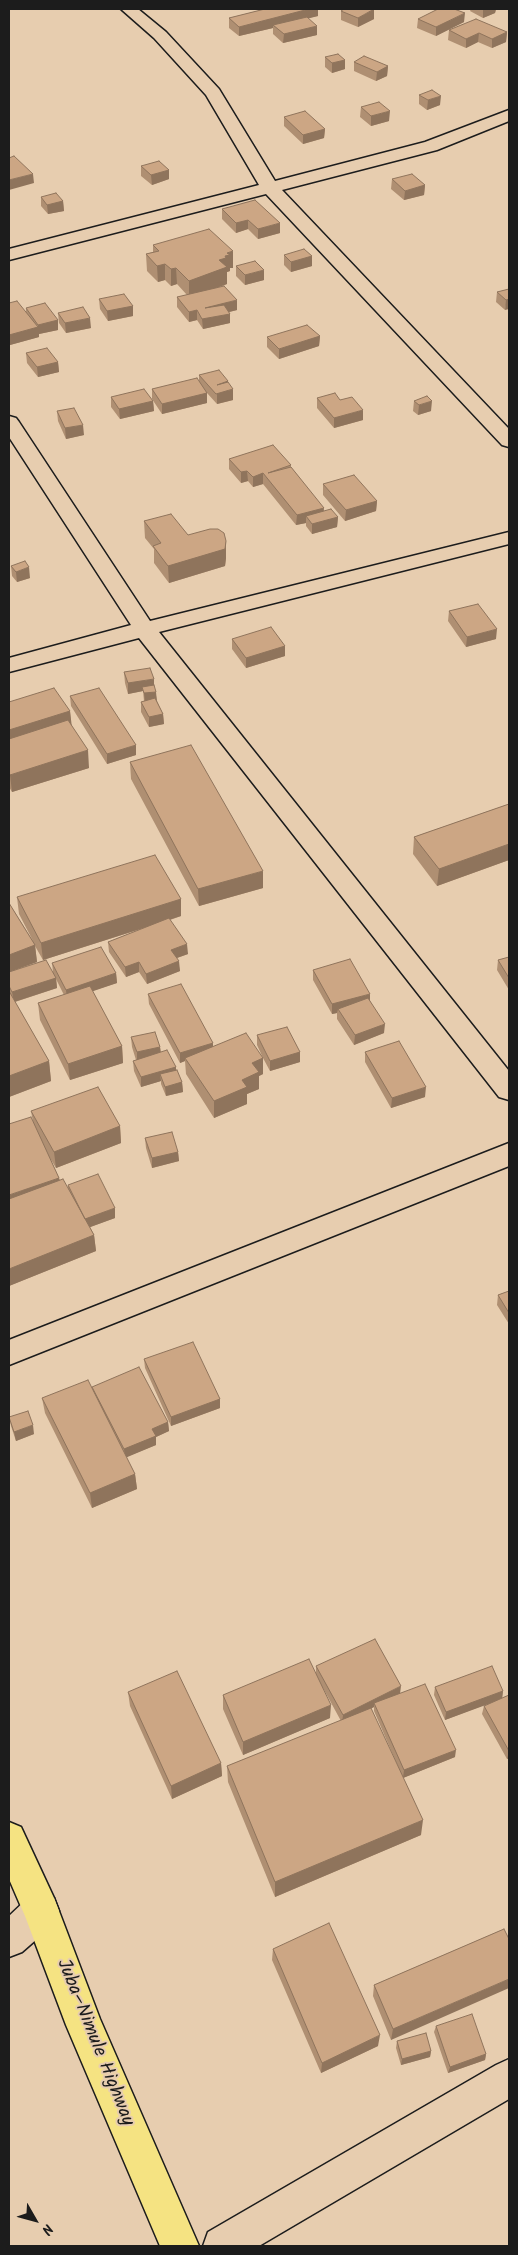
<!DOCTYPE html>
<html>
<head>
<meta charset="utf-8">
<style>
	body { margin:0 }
	#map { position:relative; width:518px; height:2255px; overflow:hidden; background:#e7cdaf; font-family:Kalam,sans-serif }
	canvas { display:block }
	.frame { position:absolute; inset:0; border:10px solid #1c1c1c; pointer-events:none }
	.north { position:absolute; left:10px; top:2195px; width:50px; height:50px; -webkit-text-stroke:4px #e7cdaf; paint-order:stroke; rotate:128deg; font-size:14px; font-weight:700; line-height:20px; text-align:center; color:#1c1c1c }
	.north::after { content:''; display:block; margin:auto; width:18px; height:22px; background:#1c1c1c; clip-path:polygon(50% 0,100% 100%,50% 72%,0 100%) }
</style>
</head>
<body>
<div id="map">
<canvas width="518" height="2255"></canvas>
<div class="frame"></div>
<div class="north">N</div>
</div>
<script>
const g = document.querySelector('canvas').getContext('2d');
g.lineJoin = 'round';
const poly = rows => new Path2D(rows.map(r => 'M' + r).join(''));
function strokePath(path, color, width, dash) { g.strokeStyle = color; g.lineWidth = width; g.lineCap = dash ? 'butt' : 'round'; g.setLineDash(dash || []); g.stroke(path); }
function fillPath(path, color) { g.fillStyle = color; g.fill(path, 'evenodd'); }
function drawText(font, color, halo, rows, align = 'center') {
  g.font = font + ' Kalam,sans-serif'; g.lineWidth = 4; g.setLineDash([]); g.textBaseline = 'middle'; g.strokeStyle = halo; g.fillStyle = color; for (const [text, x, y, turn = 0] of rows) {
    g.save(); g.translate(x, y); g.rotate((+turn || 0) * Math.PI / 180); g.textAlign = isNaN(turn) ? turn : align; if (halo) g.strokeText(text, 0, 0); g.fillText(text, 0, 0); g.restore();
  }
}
const minor = poly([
	[121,9,138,9,166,32,219,89,275,181,425,142,509,110,509,121,437,150,282,190,509,429,509,447,502,445,266,194,9,260,9,249,259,185,206,95,154,38,121,9],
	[9,416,16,418,19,422,150,621,509,532,509,544,159,632,509,1071,509,1100,499,1097,139,638,9,672,9,658,131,625,9,437,9,416],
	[509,1143,509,1166,9,1365,9,1340,509,1143],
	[41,1893,54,1898,59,1911,54,1924,22,1952,9,1957,9,1916,28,1898,41,1893],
	[509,2059,509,2099,259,2246,203,2246,208,2232,496,2065,509,2059]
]);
const major = poly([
	[9,1822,21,1827,54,1898,100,2019,199,2246,160,2246,66,2025,25,1916,9,1879,9,1822]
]);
const wall = poly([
	[265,9,318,9,318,16,308,18,317,35,283,43,273,34,273,28,239,36,229,28,229,18],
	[471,9,496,9,495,13,483,18,470,11],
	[341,11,374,19,358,27,341,20],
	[418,19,464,22,436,36,417,28],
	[449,30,507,32,506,42,492,48,478,42,466,48,448,40],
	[325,57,345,60,345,69,332,73,325,67],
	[354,62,388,66,387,76,376,81,354,71],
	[419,95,440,105,427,110,419,104],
	[361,107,389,121,371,126,360,117],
	[284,117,325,129,324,138,303,144,284,126],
	[141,166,169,170,169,179,152,185,141,176],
	[392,179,425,185,424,195,404,200,391,189],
	[41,197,63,201,64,211,48,214,41,206],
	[222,209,280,233,258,239,248,229,236,233,222,219],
	[153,245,233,268,230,268,230,271,227,272,227,284,217,288,237,310,229,312,230,314,230,323,203,329,197,320,189,322,177,307,177,297,187,295,177,284,171,286,165,280,158,282,147,271,146,254,153,252],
	[284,255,312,256,312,266,291,272,284,265],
	[236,266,264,280,245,285,236,276],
	[509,289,505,310,496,302,497,292],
	[99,299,133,306,133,316,108,321,100,309],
	[9,303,26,312,26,308,58,320,58,330,39,334,39,337,10,345,9,343],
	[58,313,91,328,66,333,59,323],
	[320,336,319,346,279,359,267,347,267,337],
	[26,353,58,362,59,372,38,377,27,363],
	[199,375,228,381,233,400,217,404,207,393,207,403,162,414,152,399,152,389,199,382],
	[111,397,153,401,154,411,120,419,111,407],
	[317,398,363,420,334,428,317,408],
	[414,401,431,411,418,415,413,411],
	[57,411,84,435,66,439,58,421],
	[229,459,291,465,291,467,324,511,338,517,337,527,312,534,306,526,306,523,296,525,263,484,253,487,248,481,241,483,229,469],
	[323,484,377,501,376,511,345,521,323,495],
	[144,521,188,535,226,541,226,558,225,566,169,583,154,563,154,549,145,538],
	[11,566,30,578,17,582,12,576],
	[449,611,496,639,466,647,448,621],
	[232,639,285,646,285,656,246,668,232,649],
	[124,672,154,685,157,701,163,714,164,724,149,727,141,712,141,702,144,701,143,691,128,694,125,683],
	[70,696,136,755,107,764,71,706],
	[9,702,70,711,71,724,89,768,12,792,9,787],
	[130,762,263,888,199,906,131,779],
	[509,804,509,860,437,886,413,854,414,837],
	[17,897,181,899,181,916,170,920,188,954,177,958,180,971,147,984,139,972,126,977,109,952,108,942,144,928,43,960,35,946,37,962,15,970,53,972,52,963,116,973,117,983,92,991,122,1046,123,1063,70,1080,40,1020,38,1003,64,995,56,979,57,988,15,1002,49,1061,51,1081,9,1097,9,903,33,941,19,914],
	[509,957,509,990,497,970,498,960],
	[313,970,370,1001,384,1033,354,1045,337,1019,337,1013,332,1014,313,980],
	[148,994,213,1047,263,1058,257,1045,257,1035,300,1052,300,1062,270,1071,263,1058,263,1074,259,1076,259,1089,247,1094,247,1104,214,1118,186,1074,185,1061,180,1063,149,1004],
	[131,1037,160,1047,161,1052,176,1067,176,1070,182,1082,183,1092,166,1096,161,1084,161,1081,141,1087,134,1071,133,1061,136,1060,132,1047],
	[365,1052,425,1097,391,1108,365,1062],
	[31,1111,120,1126,121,1143,56,1168,50,1158,59,1178,60,1180,68,1189,68,1185,115,1218,90,1227,94,1235,96,1251,9,1286,33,1122],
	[145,1138,178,1152,179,1161,152,1168,146,1148],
	[509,1291,509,1324,497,1305,498,1295],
	[144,1359,220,1399,220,1408,171,1426,145,1368],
	[92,1387,168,1422,169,1431,156,1437,156,1445,126,1457,135,1474,137,1489,92,1508,45,1413,42,1398,93,1390],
	[9,1417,34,1434,16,1441,11,1426],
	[316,1666,400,1693,455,1757,403,1778,374,1711,374,1707,370,1709,421,1835,275,1897,228,1782,227,1766,341,1721,323,1688,330,1718,243,1755,223,1709,223,1695,316,1673],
	[435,1687,503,1691,502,1698,509,1695,509,1758,507,1759,482,1714,484,1706,492,1702,445,1720,434,1695],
	[128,1692,221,1763,222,1776,172,1799,130,1706],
	[504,1929,391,2040,373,1996,374,1985],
	[273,1949,378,2046,321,2073,272,1960],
	[436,2026,486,2054,485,2060,448,2073,434,2032],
	[397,2041,431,2051,430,2057,401,2065,396,2048]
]);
const shadedWall = poly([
	[309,9,318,9,318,16,275,27,273,25,273,28,239,36,239,27],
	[374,9,374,19,358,27,358,18],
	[483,9,496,9,495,13,483,18],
	[465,13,464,22,436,36,436,27],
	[317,26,317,35,283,43,284,34],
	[507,32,506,42,492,48,492,39],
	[479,33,478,42,466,48,466,39],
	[345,60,345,69,332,73,332,63],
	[388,66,387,76,376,81,377,72],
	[441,96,440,105,427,110,428,100],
	[390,111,389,121,371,126,371,116],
	[325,129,324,138,303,144,303,135],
	[169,170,169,179,152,185,151,175],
	[33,174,34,183,9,190,9,180],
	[425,185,424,195,404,200,405,191],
	[63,201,64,211,48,214,47,205],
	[248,220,248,229,236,233,236,223],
	[280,223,280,233,258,239,258,229],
	[233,251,233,268,230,268,230,271,227,272,227,284,189,298,189,281,225,256,227,253],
	[312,256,312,266,291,272,291,262],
	[165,264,165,280,158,282,157,266],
	[176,268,177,284,171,286,171,269],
	[264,270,264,280,245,285,245,275],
	[509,299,509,309,505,310,506,300],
	[237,300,237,310,205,318,205,308],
	[133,306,133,316,108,321,107,311],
	[197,310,197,320,189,322,189,312],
	[230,314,230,323,203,329,202,319],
	[90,318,91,328,66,333,65,323],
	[58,320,58,330,39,334,39,337,10,345,9,335,38,327,38,325],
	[320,336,319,346,279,359,279,349],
	[58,362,59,372,38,377,37,367],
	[228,381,228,391,233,389,233,400,217,404,217,385],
	[207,393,207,403,162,414,162,404],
	[153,401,154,411,120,419,119,409],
	[432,401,431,411,418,415,419,405],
	[363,410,363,420,334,428,334,418],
	[83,425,84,435,66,439,65,428],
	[247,471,248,481,241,483,241,472],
	[263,473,263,484,253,487,253,477],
	[377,501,376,511,345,521,346,510],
	[324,508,323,518,306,516,306,523,296,525,297,515],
	[338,517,337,527,312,534,312,524],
	[226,541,226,558,225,566,169,583,168,566],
	[29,567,30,578,17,582,16,572],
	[497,629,496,639,466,647,467,637],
	[285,646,285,656,246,668,246,658],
	[154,679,154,689,142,687,143,691,128,694,128,683],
	[156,692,157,702,145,703,144,693],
	[70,711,72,728,9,748,9,730],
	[163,714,164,724,149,727,149,717],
	[136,745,136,755,107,764,107,754],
	[88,750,89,768,12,792,10,775],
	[509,844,509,860,437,886,439,869],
	[263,871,263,888,199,906,198,889],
	[181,899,181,916,43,960,41,943],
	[187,944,188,954,171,960,171,950],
	[35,945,37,962,9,972,9,955],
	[179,961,180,971,147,984,146,974],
	[139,962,139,972,126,977,125,967],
	[116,973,117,983,67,1000,66,990],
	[56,978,57,988,14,1002,12,992],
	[370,994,370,1004,338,1009,337,1013,332,1014,332,1004],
	[385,1024,384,1033,354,1045,355,1035],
	[213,1043,213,1053,185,1058,185,1061,180,1063,180,1053],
	[122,1046,123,1063,70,1080,68,1064],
	[160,1047,161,1057,137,1062,137,1052],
	[300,1052,300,1062,270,1071,270,1061],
	[263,1058,263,1074,259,1076,259,1089,247,1094,247,1104,214,1118,214,1101,242,1080,252,1063],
	[49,1061,51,1081,9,1097,9,1076],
	[176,1067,176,1077,160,1074,161,1081,141,1087,141,1077],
	[182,1082,183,1092,166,1096,165,1087],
	[426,1087,425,1097,391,1108,392,1098],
	[120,1126,121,1143,56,1168,54,1152],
	[178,1152,179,1161,152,1168,152,1158],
	[59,1178,61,1194,9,1212,9,1195],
	[115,1208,115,1218,85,1229,84,1219],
	[94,1235,96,1251,9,1286,9,1269],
	[220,1399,220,1408,171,1426,171,1417],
	[168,1422,169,1431,156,1437,156,1445,125,1458,124,1449,152,1429],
	[33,1425,34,1434,16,1441,14,1432],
	[135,1474,137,1489,92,1508,90,1493],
	[401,1686,400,1694,374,1703,374,1707,342,1723,343,1715],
	[503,1691,502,1699,445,1720,446,1712],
	[331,1705,330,1718,243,1755,243,1742],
	[456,1750,455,1757,403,1778,404,1770],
	[509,1751,509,1758,507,1759],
	[221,1763,222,1776,172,1799,171,1786],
	[423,1820,421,1835,275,1897,275,1882],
	[509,1979,509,1988,391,2040,393,2029],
	[380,2035,378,2046,321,2073,322,2063],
	[431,2051,430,2057,401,2065,402,2059],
	[486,2054,485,2060,448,2073,450,2067]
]);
const building = poly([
	[265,9,309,9,239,27,229,18,265,9],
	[344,9,374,9,358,18,341,11,344,9],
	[438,9,454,9,465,13,436,27,418,19,438,9],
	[307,17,317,26,284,34,273,25,307,17],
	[476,19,507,32,492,39,479,33,466,39,449,30,476,19],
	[338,54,345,60,332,63,325,57,338,54],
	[364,56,388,66,377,72,354,62,364,56],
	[432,90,441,96,428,100,419,95,432,90],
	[379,102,390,111,371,116,361,107,379,102],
	[305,111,325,129,303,135,284,117,305,111],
	[14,156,33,174,9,180,9,158,14,156],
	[159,161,169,170,151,175,141,166,159,161],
	[412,174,425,185,405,191,392,179,412,174],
	[56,193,63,201,47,205,41,197,56,193],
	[255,200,280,223,258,229,248,220,236,223,222,209,255,200],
	[209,229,233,251,227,253,230,255,225,256,226,258,219,260,227,267,189,281,176,268,171,269,165,264,157,266,146,254,159,251,153,245,209,229],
	[304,249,312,256,291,262,284,255,304,249],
	[255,261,264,270,245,275,236,266,255,261],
	[224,286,237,300,205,308,224,305,230,314,202,319,197,310,189,312,177,297,224,286],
	[509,289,509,299,506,300,497,292,509,289],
	[124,294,133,306,107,311,99,299,124,294],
	[17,301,38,327,9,335,9,303,17,301],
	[45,303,58,320,38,325,26,308,45,303],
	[83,307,90,318,65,323,58,313,83,307],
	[307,325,320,336,279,349,267,337,307,325],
	[47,348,58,362,37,367,26,353,47,348],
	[219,370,228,381,217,385,228,382,233,389,216,394,199,375,219,370],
	[197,378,207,393,162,404,152,389,197,378],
	[144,389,153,401,119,409,111,397,144,389],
	[335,393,340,400,352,397,363,410,334,418,317,398,335,393],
	[427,396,432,401,419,405,414,401,427,396],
	[74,408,83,425,65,428,57,411,74,408],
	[273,445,291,465,268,473,291,467,324,508,297,515,263,473,253,477,247,471,241,472,229,459,273,445],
	[354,475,377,501,346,510,323,484,354,475],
	[331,509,338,517,312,524,306,516,331,509],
	[171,514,188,535,210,529,218,529,224,533,226,541,225,549,168,566,153,546,161,543,144,521,171,514],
	[25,561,29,567,16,572,11,566,25,561],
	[478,604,497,629,467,637,449,611,478,604],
	[271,627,285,646,246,658,232,639,271,627],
	[150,668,154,679,128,683,124,672,150,668],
	[154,685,156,692,144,693,142,687,154,685],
	[54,688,70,711,9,730,9,702,54,688],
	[99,688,136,745,107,754,70,696,99,688],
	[155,698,163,714,149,717,141,702,155,698],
	[68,720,88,750,10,775,9,773,9,739,68,720],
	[191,745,263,871,198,889,130,762,191,745],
	[509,804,509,844,439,869,414,837,509,804],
	[155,855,181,899,41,943,17,897,155,855],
	[9,903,35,945,9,955,9,903],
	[169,918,187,944,171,950,179,961,146,974,139,962,125,967,108,942,169,918],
	[101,947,116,973,66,990,52,963,101,947],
	[509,957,509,978,498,960,509,957],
	[350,959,370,994,332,1004,313,970,350,959],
	[46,960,56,978,12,992,9,986,9,972,46,960],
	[181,984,213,1043,180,1053,148,994,181,984],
	[90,986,122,1046,68,1064,38,1003,90,986],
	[9,991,49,1061,9,1076,9,991],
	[368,998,385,1024,355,1035,338,1009,368,998],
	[287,1027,300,1052,270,1061,257,1035,287,1027],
	[155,1032,160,1047,137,1052,131,1037,155,1032],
	[246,1033,263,1058,252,1063,259,1072,242,1080,247,1087,214,1101,185,1058,246,1033],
	[399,1041,426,1087,392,1098,365,1052,399,1041],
	[167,1050,176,1067,141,1077,133,1061,167,1050],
	[177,1070,182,1082,165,1087,160,1074,177,1070],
	[98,1087,120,1126,54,1152,31,1111,98,1087],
	[31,1117,59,1178,9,1195,9,1124,31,1117],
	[172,1132,178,1152,152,1158,145,1138,172,1132],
	[98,1174,115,1208,85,1219,68,1185,98,1174],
	[63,1179,94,1235,9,1269,9,1199,63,1179],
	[509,1291,509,1313,498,1295,509,1291],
	[193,1342,220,1399,171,1417,144,1359,193,1342],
	[139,1367,168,1422,152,1429,156,1436,124,1449,92,1387,139,1367],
	[88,1380,135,1474,90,1493,42,1398,88,1380],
	[28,1411,33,1425,14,1432,9,1417,28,1411],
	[375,1639,401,1686,343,1715,316,1666,375,1639],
	[309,1659,331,1705,243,1742,223,1695,309,1659],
	[492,1666,503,1691,446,1712,435,1687,492,1666],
	[177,1671,221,1763,171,1786,128,1692,177,1671],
	[425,1684,456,1750,404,1770,374,1703,425,1684],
	[509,1695,509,1751,484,1706,509,1695],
	[371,1708,423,1820,275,1882,227,1766,371,1708],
	[329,1923,380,2035,322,2063,273,1949,329,1923],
	[504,1929,509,1939,509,1979,393,2029,374,1985,504,1929],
	[472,2014,486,2054,450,2067,436,2026,472,2014],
	[426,2033,431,2051,402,2059,397,2041,426,2033]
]);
const nearStreetnames = [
	["Juba–Nimule Highway",94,2043,68]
];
strokePath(minor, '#1c1c1c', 3);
strokePath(major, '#1c1c1c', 3);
fillPath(minor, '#e7cdaf');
fillPath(major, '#f5e382');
fillPath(wall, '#af8f72');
fillPath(shadedWall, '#8f745c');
fillPath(building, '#cca684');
strokePath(building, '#8f745c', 1);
drawText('19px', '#1c1c1c', '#e7cdaf', nearStreetnames);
</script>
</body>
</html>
